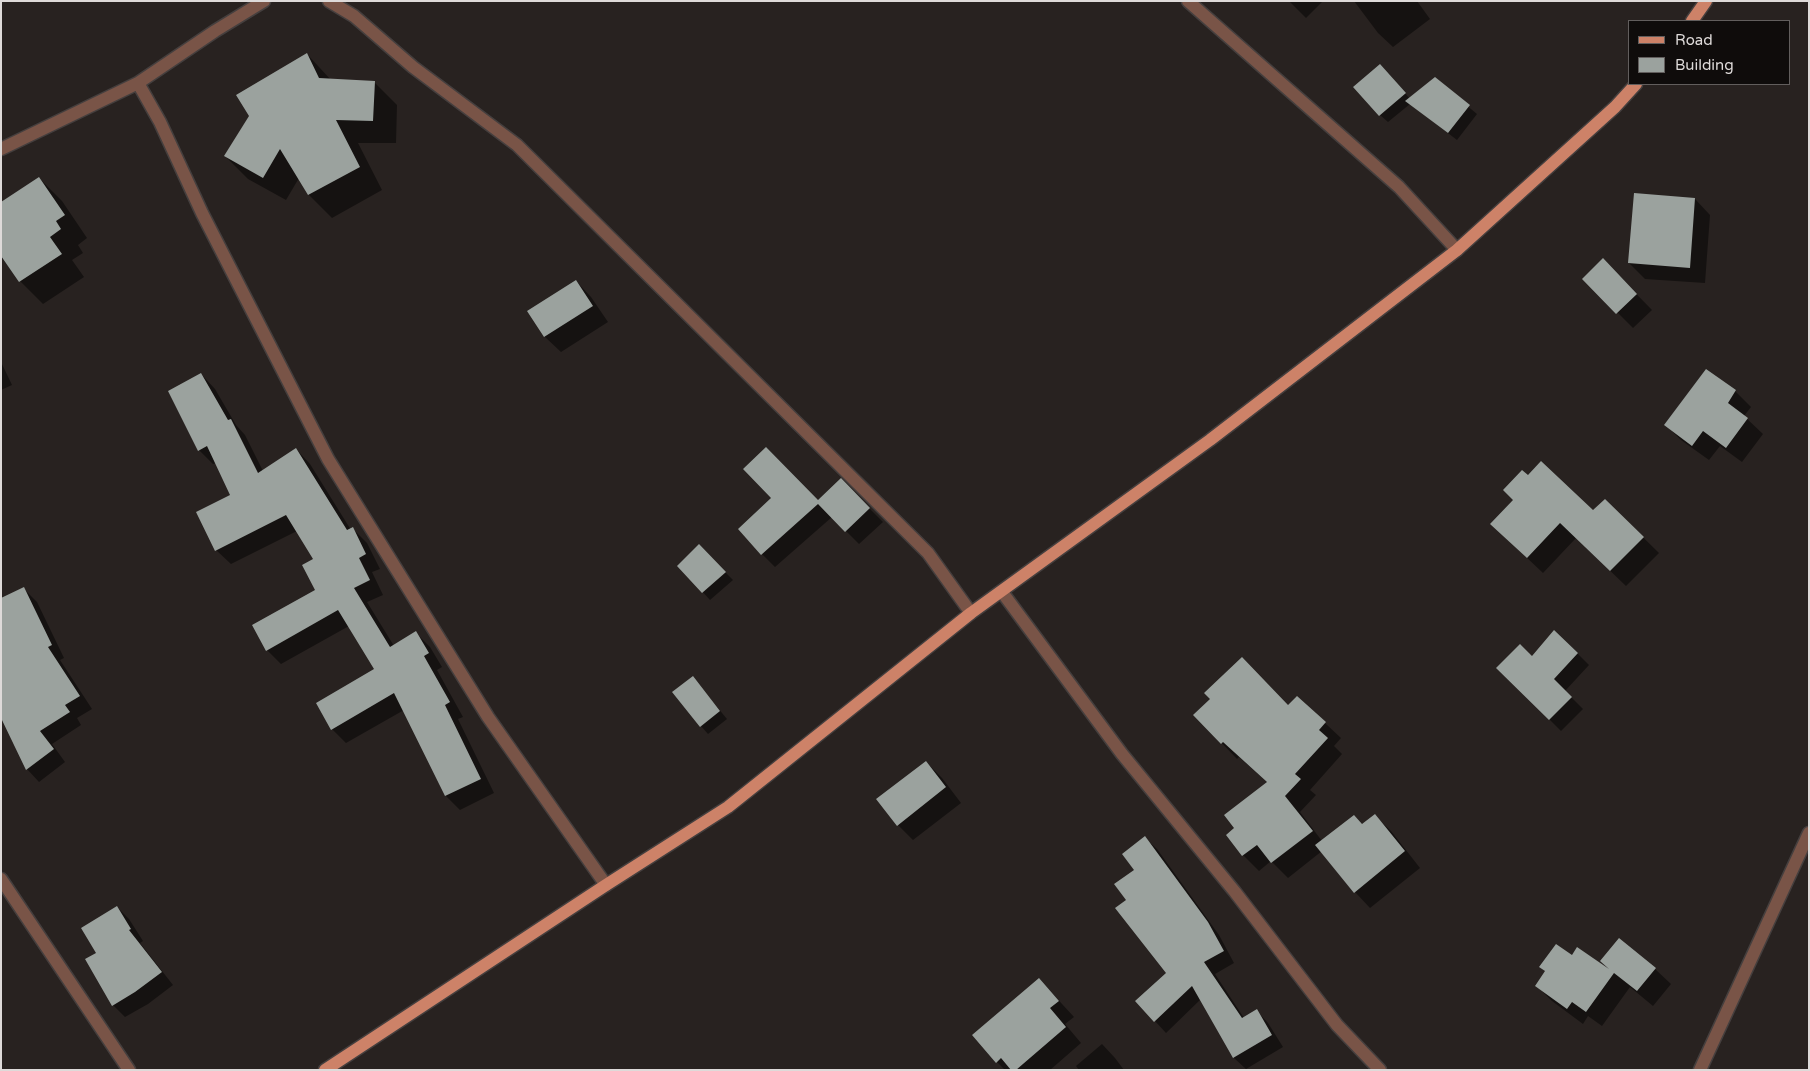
<!DOCTYPE html>
<html>
<head>
<meta charset="utf-8">
<style>
	body { margin:0 }
	#map { position:relative; width:1810px; height:1071px; overflow:hidden; background:#282220; font-family:"Varela Round",sans-serif }
	canvas { display:block }
	.frame { position:absolute; inset:0; border:2px solid #dedad9; pointer-events:none }
	.legend { position:absolute; left:1628px; top:20px; width:162px; height:65px; box-sizing:border-box; background:#0f0c0b; border:1px solid #625e5d; margin:0; padding:6px 9px; list-style:none; font-size:15px; color:#dedad9 }
	.legend li { display:flex; align-items:center; gap:10px; height:25px }
	.legend b { width:25px; border:1px solid #625e5d }
</style>
</head>
<body>
<div id="map">
<canvas width="1810" height="1071"></canvas>
<div class="frame"></div>
<ul class="legend">
<li><b style="height:6px;background:#cd8268"></b>Road</li>
<li><b style="height:14px;background:#9ba29e"></b>Building</li>
</ul>
</div>
<script>
const g = document.querySelector('canvas').getContext('2d');
g.lineJoin = 'round';
function fillPath(path, color) { g.fillStyle = color; g.fill(path, 'evenodd'); }
const poly = rows => new Path2D(rows.map(r => 'M' + r).join(''));
function strokePath(path, color, width, dash) { g.strokeStyle = color; g.lineWidth = width; g.lineCap = dash ? 'butt' : 'round'; g.setLineDash(dash || []); g.stroke(path); }
const shadow = poly([
	[1289,1,1323,1,1306,18],
	[1354,1,1417,1,1430,19,1393,47,1378,33],
	[307,54,331,80,374,82,397,105,396,143,358,143,382,190,332,218,309,195,299,178,286,200,248,179,225,156],
	[1388,73,1410,99,1435,79,1477,114,1457,140,1410,104,1388,122,1380,115],
	[39,178,62,201,87,238,78,245,83,253,72,260,84,277,43,304,20,281,1,257,1,204],
	[1695,199,1710,215,1705,283,1645,279,1629,263],
	[1603,260,1652,310,1633,328,1584,279],
	[576,281,591,297,608,322,561,352,545,337,529,311],
	[1,362,12,385,1,390],
	[1706,370,1735,391,1751,407,1744,416,1763,434,1742,462,1720,446,1709,460,1681,440,1666,425],
	[201,374,215,389,236,425,245,435,263,471,296,449,310,464,351,530,353,529,367,543,380,569,372,572,383,595,367,602,394,646,416,633,430,647,442,667,437,670,463,717,458,719,494,793,460,810,446,796,404,710,346,743,332,729,376,669,349,626,281,664,267,650,316,590,315,560,297,531,231,564,216,550,232,495,216,463,213,464,199,450],
	[841,480,883,522,859,544,832,517,775,567,762,554],
	[1515,500,1593,512,1605,500,1659,553,1626,586,1576,538,1543,573,1507,539],
	[699,546,733,580,710,600,679,566],
	[24,589,37,602,64,658,60,660,92,709,77,718,81,725,52,744,65,762,39,782,27,769,1,715],
	[1577,653,1589,665,1565,691,1583,709,1561,731,1498,668,1532,657],
	[693,678,727,719,708,734,701,726],
	[1297,697,1341,738,1334,746,1342,754,1310,790,1316,795,1300,812,1322,841,1363,825,1375,816,1391,831,1420,868,1370,908,1355,892,1322,851,1288,878,1271,861,1259,871,1243,855,1236,828,1268,783,1239,757,1237,759,1195,715,1289,707],
	[926,762,942,778,961,803,913,840,898,825],
	[1145,838,1157,849,1219,935,1234,963,1215,974,1244,1018,1257,1011,1268,1023,1283,1047,1246,1069,1234,1058,1201,999,1166,1033,1155,1021,1168,973,1127,900],
	[117,907,129,919,143,941,140,943,173,985,148,1004,125,1017,113,1005,98,953],
	[1572,957,1608,970,1655,969,1671,984,1653,1006,1630,987,1602,1026,1588,1016,1583,1024,1552,1001,1537,986,1546,972,1541,967],
	[1039,979,1074,1017,1065,1024,1081,1043,1050,1070,1005,1070,997,1062],
	[1102,1044,1115,1058,1124,1070,1079,1070,1076,1066]
]);
const building = poly([
	[307,53,319,78,375,81,373,121,336,120,360,167,308,195,280,149,263,178,224,156,249,116,236,95],
	[1380,64,1406,93,1379,116,1353,87],
	[1435,77,1470,105,1448,133,1405,101],
	[39,177,65,215,56,221,61,229,50,237,62,254,19,282,1,256,1,202],
	[1634,193,1695,198,1690,268,1628,263],
	[1603,258,1637,294,1616,314,1582,279],
	[576,280,593,306,544,337,527,311],
	[1706,369,1736,390,1728,403,1748,418,1726,448,1703,431,1692,446,1664,425],
	[201,373,228,420,231,419,258,473,296,448,347,530,353,527,366,554,359,558,370,580,354,588,390,647,416,631,429,653,424,656,450,702,445,705,481,779,445,796,394,693,331,730,316,703,374,669,338,610,266,651,252,625,315,590,302,565,313,559,286,515,215,551,196,512,230,495,207,446,198,451,168,391],
	[766,447,818,500,841,478,870,508,845,532,818,504,761,555,738,529,771,498,743,469],
	[1541,461,1593,510,1605,499,1644,537,1610,571,1560,523,1527,558,1490,524,1513,500,1503,490,1522,470,1528,475],
	[699,544,726,572,702,593,677,566],
	[24,587,52,645,48,647,80,696,65,705,70,712,40,731,54,749,26,770,1,718,1,598],
	[1554,630,1578,653,1554,679,1572,697,1549,720,1496,668,1520,644,1532,656],
	[1242,657,1288,705,1297,696,1326,722,1319,730,1328,738,1295,774,1301,779,1285,796,1313,831,1271,863,1257,845,1242,856,1226,835,1234,828,1224,815,1267,782,1223,742,1221,744,1193,715,1210,699,1204,693],
	[693,676,720,711,700,727,672,692],
	[926,761,946,787,897,826,876,799],
	[1375,814,1405,851,1354,893,1315,845,1354,815,1362,824],
	[1145,836,1208,922,1224,951,1204,962,1242,1018,1257,1009,1272,1035,1233,1058,1192,986,1154,1022,1135,1001,1166,973,1115,908,1126,900,1114,884,1134,870,1122,854],
	[117,906,131,929,129,930,162,972,135,992,112,1006,85,959,96,953,81,928],
	[1619,938,1656,968,1637,991,1614,973,1586,1012,1572,1002,1567,1009,1535,986,1545,971,1539,967,1556,944,1572,955,1577,947,1609,969,1600,961],
	[1039,978,1059,1001,1050,1008,1066,1027,1016,1070,1011,1070,1001,1058,996,1063,972,1035]
]);
const minor = poly([
	[329,1,354,16,413,67,517,145,928,553,971,613],
	[1188,1,1399,187,1457,250],
	[138,83,160,122,202,213,328,459,488,717,606,885],
	[1,149,138,83,215,31,264,1],
	[1002,592,1122,754,1235,892,1337,1025,1380,1070],
	[1,879,129,1070],
	[1700,1070,1809,833]
]);
const major = poly([
	[1692,21,1706,1],
	[325,1070,606,885,728,807,971,613,1210,440,1457,250,1615,107,1636,84]
]);
fillPath(shadow, '#0007');
fillPath(building, '#9ba29e');
strokePath(minor, '#453f3e', 15);
strokePath(major, '#453f3e', 15);
strokePath(minor, '#795447', 12);
strokePath(major, '#cd8268', 12);
</script>
</body>
</html>
